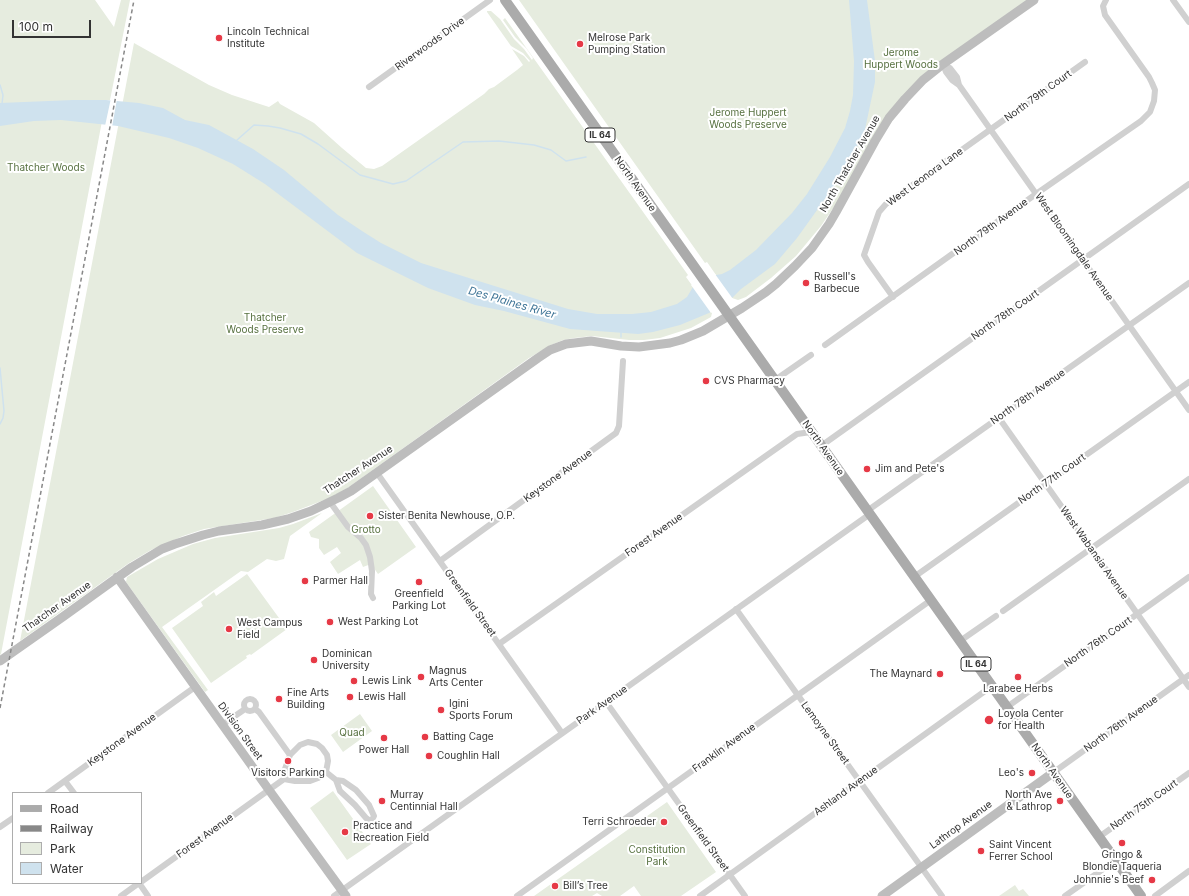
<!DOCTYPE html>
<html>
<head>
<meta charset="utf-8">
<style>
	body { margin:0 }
	#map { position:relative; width:1189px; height:896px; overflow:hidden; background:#fff; font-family:Inter,sans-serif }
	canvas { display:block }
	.legend { position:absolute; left:12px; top:792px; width:130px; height:92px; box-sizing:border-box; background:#fff; border:1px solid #adadad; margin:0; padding:5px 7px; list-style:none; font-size:12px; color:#333 }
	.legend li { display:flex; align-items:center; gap:8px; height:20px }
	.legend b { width:20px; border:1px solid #adadad }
	.scale { position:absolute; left:12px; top:20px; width:79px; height:18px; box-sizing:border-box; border:2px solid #333; border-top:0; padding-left:5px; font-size:12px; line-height:14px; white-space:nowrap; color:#333; -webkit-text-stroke:3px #fff; paint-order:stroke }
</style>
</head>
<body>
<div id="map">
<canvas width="1189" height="896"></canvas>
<ul class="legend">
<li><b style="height:5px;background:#ababab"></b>Road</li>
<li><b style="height:5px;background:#888"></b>Railway</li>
<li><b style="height:11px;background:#e6ecdf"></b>Park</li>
<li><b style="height:11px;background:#cfe2ee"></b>Water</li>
</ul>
<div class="scale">100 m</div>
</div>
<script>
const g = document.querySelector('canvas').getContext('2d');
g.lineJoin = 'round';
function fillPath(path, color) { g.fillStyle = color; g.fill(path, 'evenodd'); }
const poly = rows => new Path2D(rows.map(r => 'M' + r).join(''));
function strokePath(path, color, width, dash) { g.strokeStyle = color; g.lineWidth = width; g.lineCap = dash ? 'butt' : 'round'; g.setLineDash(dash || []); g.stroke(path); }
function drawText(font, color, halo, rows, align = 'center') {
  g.font = font + ' Inter,sans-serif'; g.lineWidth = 4; g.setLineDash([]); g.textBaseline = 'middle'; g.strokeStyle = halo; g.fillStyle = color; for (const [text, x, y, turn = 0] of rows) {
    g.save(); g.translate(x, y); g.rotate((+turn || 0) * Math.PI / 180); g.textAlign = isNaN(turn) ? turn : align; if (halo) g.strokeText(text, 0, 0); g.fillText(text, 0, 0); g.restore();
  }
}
const green = poly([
	[0,0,95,0,114,27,121,0,130,0,110,100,106,100,1,654,0,655],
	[519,0,1027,0,920,80,821,226,796,256,771,278,746,297,738,300,732,298,707,262,705,263],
	[487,11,491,11,500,19,514,39,524,49,532,60,533,58,526,48,515,37,503,20,505,18,688,275,686,277,712,313,711,317,691,328,660,338,644,340,629,340,592,336,574,338,563,340,551,345,529,358,349,487,332,497,293,512,274,518,204,529,183,536,151,550,129,563,20,641,134,43,209,85,232,95,269,107,278,101,280,104,314,123,342,148,366,168,374,169,382,166,484,94,489,89,494,87,517,70,523,65,512,49,524,56,529,62,530,61,523,53,511,46,487,12],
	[373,486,416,547,378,574,371,564,363,567,360,560,338,574,330,562,341,553,337,547,324,555,319,548,319,539,311,537,309,532],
	[322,513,290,536,284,559,276,561,267,559,248,572,241,571,162,627,208,690,205,692,126,582,127,577,158,559,193,544,215,538,279,528,293,524],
	[247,574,287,629,251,655,250,654,246,656,247,658,211,683,172,628,203,606,201,602,214,592,216,596],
	[360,714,372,731,343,752,331,735],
	[333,791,371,844,347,860,310,808],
	[667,802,716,872,681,896,641,896,634,886,620,896,602,896,597,893,592,896,534,896],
	[1015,885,1019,891,1023,889,1029,896,999,896]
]);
const water = poly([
	[849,0,867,0,875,61,875,82,864,134,835,185,797,238,775,264,741,289,732,298,709,313,680,325,653,332,638,334,570,329,504,311,475,305,428,288,357,253,265,184,233,164,198,148,169,138,118,126,61,120,34,121,0,126,0,103,73,100,106,100,139,103,163,108,185,120,209,125,253,149,284,170,338,215,362,231,381,243,421,263,568,309,597,314,632,314,651,312,677,304,687,297,693,287,716,275,722,274,730,270,756,250,792,213,807,194,830,157,845,128,850,111,853,95,854,61]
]);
const pier = poly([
	[111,98,117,99,112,127,105,126],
	[715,274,733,299,711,313,691,285]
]);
const stream = poly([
	[0,85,3,95,2,104],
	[864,133,871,136],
	[237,140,254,125,268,126,280,128,301,134,318,144,360,175,393,184,406,181,463,142,499,141,534,145,551,150,566,161,586,157],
	[621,337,621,331],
	[0,368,4,411,3,418,0,424]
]);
const street = poly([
	[1173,0,1189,22],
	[943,64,950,68,957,77,959,85,1189,410],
	[943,64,946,72,952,80,959,85],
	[369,87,490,0],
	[893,297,868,262,864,255,879,212,886,204,1085,62],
	[825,345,1036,194,1141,121,1150,112,1154,101,1155,90,1152,83,1149,77,1105,15,1103,6,1106,0],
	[775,380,811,355],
	[999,418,1189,687],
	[821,446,1189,184],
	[377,473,562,733],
	[330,502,348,527,361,538,366,545,370,557,372,571,371,594,373,598],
	[867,511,1189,283],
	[440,561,616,433,619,426,623,361],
	[914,577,1189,382],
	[736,609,942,896],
	[1003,611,1189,479],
	[960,641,996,616],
	[499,644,797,434,811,432],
	'244 705a6 6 0 1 1 12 0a6 6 0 1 1-12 0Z',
	[606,702,745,896],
	[1007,707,1189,577],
	[255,709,259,712,290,755],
	[222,725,245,709],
	[326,772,336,780,343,781,356,790,369,805,374,816,372,820,370,821,366,818,355,805,340,791,336,780],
	[1054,772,1189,675],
	[65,781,74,793],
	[48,793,195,687],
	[0,827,13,818],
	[1099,837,1189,773],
	[141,882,284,779,295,781,310,781,318,778,326,772,328,761,327,755,322,748,317,744,308,742,300,745,290,755,285,769,284,779],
	[139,883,148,896],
	[121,896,139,883],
	[334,896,870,514],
	[517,896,931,600],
	[700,896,992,686],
	[1065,896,1116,860],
	[1155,896,1189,871]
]);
const secondary = poly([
	[117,577,269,790,346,896],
	[0,661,64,616,132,567,162,549,175,544,203,535,219,531,262,525,288,519,311,511,338,498,351,491,538,358,550,350,566,344,591,341,621,346,639,347,670,343,681,340,703,331,742,308,766,292,776,284,795,266,812,248,829,224,836,212,875,141,889,118,905,99,923,80,943,64,1034,0],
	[882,896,1054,772]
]);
const primary = poly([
	[505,0,1141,896]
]);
const rail = poly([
	[0,708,134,0]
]);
const markers = [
	[219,38,4,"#e63946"],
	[580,44,4,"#e63946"],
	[806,283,4,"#e63946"],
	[706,381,4,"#e63946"],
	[867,469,4,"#e63946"],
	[370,516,4,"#e63946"],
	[305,581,4,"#e63946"],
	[419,582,4,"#e63946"],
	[330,622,4,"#e63946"],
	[229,629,4,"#e63946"],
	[314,660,4,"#e63946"],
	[940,674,4,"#e63946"],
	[421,677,4,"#e63946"],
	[1018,677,4,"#e63946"],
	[354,681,4,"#e63946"],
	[350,697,4,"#e63946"],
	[279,699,4,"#e63946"],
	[441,710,4,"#e63946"],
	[989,720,5,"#e63946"],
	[425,737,4,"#e63946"],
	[384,738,4,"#e63946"],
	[429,756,4,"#e63946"],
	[288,761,4,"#e63946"],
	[1032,773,4,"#e63946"],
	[382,801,4,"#e63946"],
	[1060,801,4,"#e63946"],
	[664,822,4,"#e63946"],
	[345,832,4,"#e63946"],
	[1122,843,4,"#e63946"],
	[981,851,4,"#e63946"],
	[1152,880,4,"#e63946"],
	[555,886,4,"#e63946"]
];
const shields = [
	[600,135,30],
	[976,664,30]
];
const shieldNames = [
	["IL 64",600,135],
	["IL 64",976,664]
];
const poiNames = [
	["Lincoln Technical",227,32],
	["Institute",227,44],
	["Melrose Park",588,38],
	["Pumping Station",588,50],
	["Russell's",814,277],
	["Barbecue",814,289],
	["CVS Pharmacy",714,381],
	["Jim and Pete's",875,469],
	["Sister Benita Newhouse, O.P.",378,516],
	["Parmer Hall",313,581],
	["Greenfield",419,594,"center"],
	["Parking Lot",419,606,"center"],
	["West Parking Lot",338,622],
	["West Campus",237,623],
	["Field",237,635],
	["Dominican",322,654],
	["University",322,666],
	["Magnus",429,671],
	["Arts Center",429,683],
	["The Maynard",932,674,"right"],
	["Lewis Link",362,681],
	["Larabee Herbs",1018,689,"center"],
	["Fine Arts",287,693],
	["Building",287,705],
	["Lewis Hall",358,697],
	["Igini",449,704],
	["Sports Forum",449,716],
	["Loyola Center",998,714],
	["for Health",998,726],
	["Batting Cage",433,737],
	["Power Hall",384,750,"center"],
	["Coughlin Hall",437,756],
	["Visitors Parking",288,773,"center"],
	["Leo's",1024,773,"right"],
	["Murray",390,795],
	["Centinnial Hall",390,807],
	["North Ave",1052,795,"right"],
	["& Lathrop",1052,807,"right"],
	["Terri Schroeder",656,822,"right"],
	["Practice and",353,826],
	["Recreation Field",353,838],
	["Saint Vincent",989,845],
	["Ferrer School",989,857],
	["Gringo &",1122,855,"center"],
	["Blondie Taqueria",1122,867,"center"],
	["Johnnie's Beef",1144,880,"right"],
	["Bill’s Tree",563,886]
];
const streetNames = [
	["Riverwoods Drive",430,44,-36],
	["North 79th Court",1038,96,-36],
	["North Thatcher Avenue",850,164,-60],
	["West Leonora Lane",925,177,-36],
	["North Avenue",635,184,55],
	["North 79th Avenue",991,227,-36],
	["West Bloomingdale Avenue",1074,247,55],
	["North 78th Court",1005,315,-35],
	["North 78th Avenue",1028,397,-35],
	["North Avenue",823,448,55],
	["Thatcher Avenue",358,470,-33],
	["Keystone Avenue",558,476,-36],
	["North 77th Court",1052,479,-35],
	["Forest Avenue",654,535,-35],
	["West Wabansia Avenue",1094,553,55],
	["Greenfield Street",470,603,54],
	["Thatcher Avenue",57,607,-35],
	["North 76th Court",1098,642,-35],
	["Park Avenue",602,705,-35],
	["North 76th Avenue",1121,724,-36],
	["Division Street",240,731,54],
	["Lemoyne Street",825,733,54],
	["Keystone Avenue",122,740,-36],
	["Franklin Avenue",724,748,-36],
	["North Avenue",1052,771,55],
	["Ashland Avenue",846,791,-36],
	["North 75th Court",1144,805,-35],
	["Lathrop Avenue",961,825,-36],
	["Forest Avenue",205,836,-36],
	["Greenfield Street",703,838,54]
];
const parkNames = [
	["Jerome",901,53],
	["Huppert Woods",901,65],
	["Jerome Huppert",748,113],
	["Woods Preserve",748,125],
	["Thatcher Woods",46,168],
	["Thatcher",265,318],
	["Woods Preserve",265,330],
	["Grotto",366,530],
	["Quad",352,733],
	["Constitution",657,850],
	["Park",657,862]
];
const waterNames = [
	["Des Plaines River",512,303,16]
];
fillPath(green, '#e6ecdf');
fillPath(water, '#cfe2ee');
fillPath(pier, '#fff');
strokePath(stream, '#cfe2ee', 1.5);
strokePath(street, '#d0d0d0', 6);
strokePath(secondary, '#bdbdbd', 9);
strokePath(primary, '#ababab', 10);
strokePath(rail, '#888', 1.5, [4, 3]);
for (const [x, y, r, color] of markers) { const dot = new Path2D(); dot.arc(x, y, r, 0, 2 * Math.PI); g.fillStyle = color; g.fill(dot); strokePath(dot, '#fff', 1.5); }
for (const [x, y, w] of shields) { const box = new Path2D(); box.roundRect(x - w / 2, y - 7, w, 14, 3); g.fillStyle = '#fff'; g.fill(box); strokePath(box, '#333', 1); }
drawText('bold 9px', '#333', null, shieldNames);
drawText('10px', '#333', '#fff', poiNames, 'left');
drawText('10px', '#333', '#fff', streetNames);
drawText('10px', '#56703f', '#fff', parkNames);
drawText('italic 11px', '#3f7597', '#fff', waterNames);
</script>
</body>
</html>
